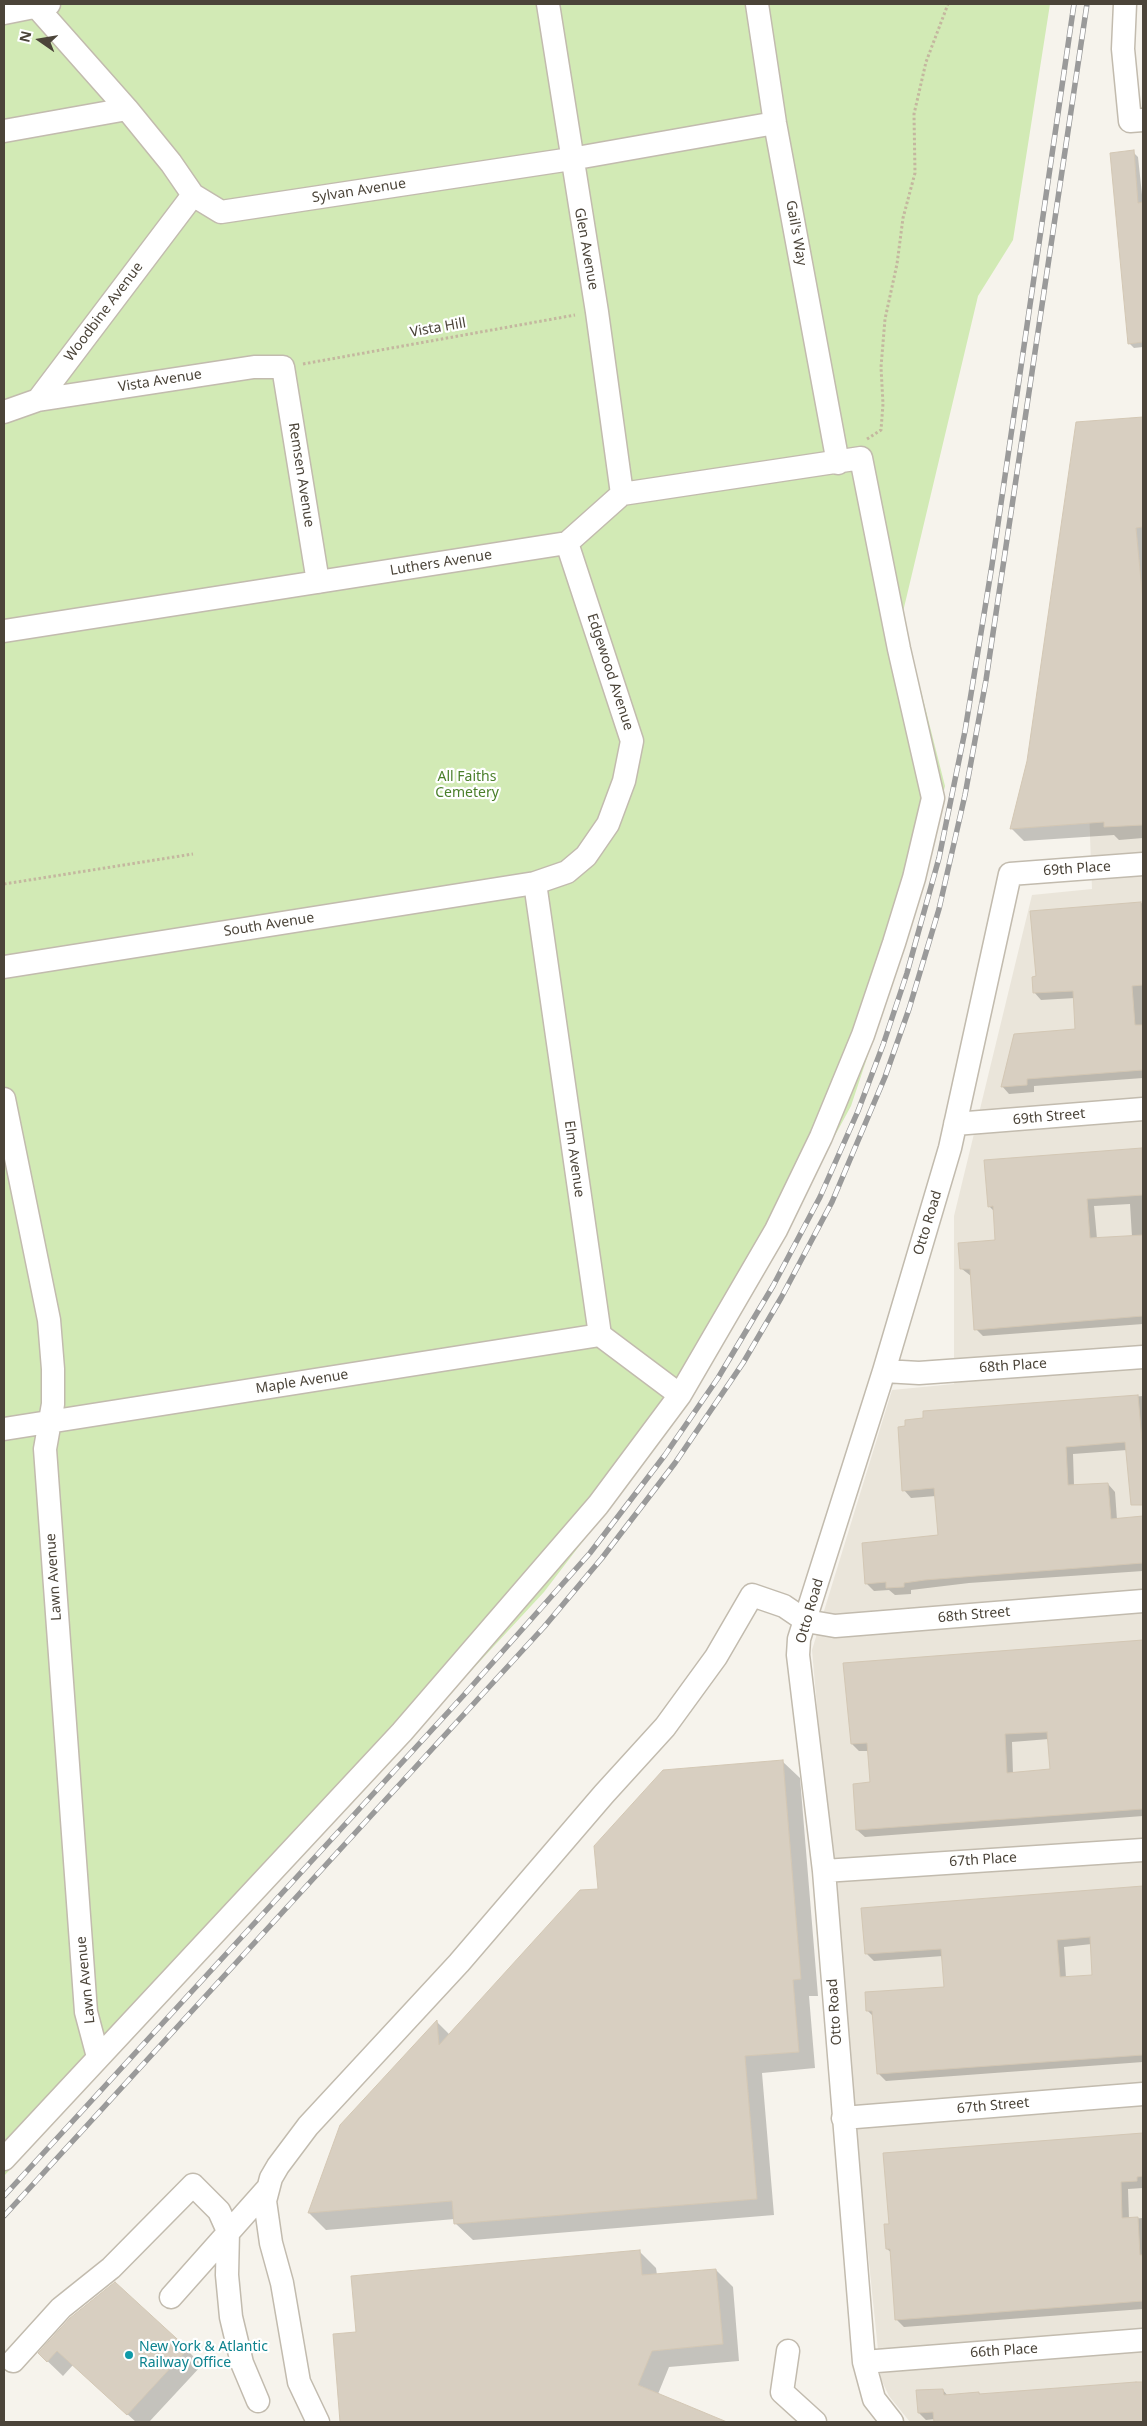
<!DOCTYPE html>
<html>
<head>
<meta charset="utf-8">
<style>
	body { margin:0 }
	#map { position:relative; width:1147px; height:2426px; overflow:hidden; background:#f6f3ec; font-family:"Noto Sans",sans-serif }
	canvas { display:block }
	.frame { position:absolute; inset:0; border:5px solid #4b4439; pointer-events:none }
	.north { position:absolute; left:15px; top:15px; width:50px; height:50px; -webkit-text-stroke:4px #fff; paint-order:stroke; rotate:283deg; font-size:14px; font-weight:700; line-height:20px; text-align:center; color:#4b4439 }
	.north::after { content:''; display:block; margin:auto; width:18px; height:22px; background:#4b4439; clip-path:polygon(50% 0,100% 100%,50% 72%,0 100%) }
</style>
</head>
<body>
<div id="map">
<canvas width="1147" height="2426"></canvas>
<div class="frame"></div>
<div class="north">N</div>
</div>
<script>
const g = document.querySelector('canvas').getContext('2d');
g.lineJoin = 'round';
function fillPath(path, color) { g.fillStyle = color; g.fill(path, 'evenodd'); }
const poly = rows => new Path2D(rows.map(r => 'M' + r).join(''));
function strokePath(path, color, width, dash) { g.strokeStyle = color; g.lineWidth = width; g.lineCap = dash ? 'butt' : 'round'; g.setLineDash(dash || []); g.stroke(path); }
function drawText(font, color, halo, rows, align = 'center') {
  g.font = font + ' "Noto Sans",sans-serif'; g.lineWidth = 4.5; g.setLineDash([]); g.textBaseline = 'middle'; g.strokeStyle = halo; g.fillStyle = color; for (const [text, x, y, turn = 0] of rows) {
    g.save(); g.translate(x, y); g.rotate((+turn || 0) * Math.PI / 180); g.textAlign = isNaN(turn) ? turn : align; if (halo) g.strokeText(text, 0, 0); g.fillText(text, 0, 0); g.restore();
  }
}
const residential = poly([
	[1143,744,1143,2422,910,2422,889,2396,881,2379,848,2058,812,1650,892,1390,954,1384,954,1216,1032,895,1092,889,1087,757]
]);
const green = poly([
	[4,4,1050,4,1013,240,978,296,902,616,945,786,917,908,851,1106,691,1400,544,1592,4,2176]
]);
const shadow = poly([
	[1133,152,1138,157,1143,204,1143,347,1134,348,1129,343],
	[1142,406,1143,406,1143,838,1119,840,1114,835,1024,841,1011,828,1143,418],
	[1143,903,1143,1078,1034,1086,1034,1092,1009,1094,1002,1086,1076,1030,1075,998,1041,1000,1034,992,1037,978,1032,912],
	[1143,1149,1143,1324,983,1336,976,1329,971,1276,962,1269,996,1241,994,1211,989,1206,986,1161],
	[1130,1204,1132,1237,1097,1239,1094,1206],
	[1143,1396,1143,1486,1137,1486,1127,1450,1073,1454,1074,1485,1108,1484,1115,1492,1117,1520,1143,1518,1143,1571,969,1583,911,1590,911,1594,895,1595,889,1590,874,1591,866,1583,939,1536,936,1496,911,1498,904,1490,906,1427,925,1420,924,1412],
	[1143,1642,1143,1816,865,1837,857,1830,871,1783,869,1751,859,1751,852,1744,845,1664],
	[1049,1739,1051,1770,1013,1774,1012,1742],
	[782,1761,800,1778,818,1996,809,1996,815,2068,762,2073,774,2215,473,2240,455,2223,455,2219,326,2230,309,2213,341,2126,437,2022,450,2035,599,1890],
	[1143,1888,1143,2062,886,2081,879,2074,874,2017,867,2010,946,1988,943,1956,874,1961,867,1954,863,1909],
	[1092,1944,1093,1976,1066,1978,1064,1947],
	[1143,2134,1143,2188,1128,2189,1129,2219,1143,2218,1143,2309,904,2327,897,2320,892,2253,887,2249,890,2225,885,2154],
	[639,2251,656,2268,657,2275,716,2270,733,2287,739,2361,669,2367,658,2394,725,2422,341,2422,335,2335,358,2333],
	[71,2318,187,2350,202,2365,149,2422,136,2422,73,2365,63,2376,39,2353],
	[1143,2383,1143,2422,935,2422,935,2419,926,2420,919,2413,943,2390,948,2396,979,2393,981,2395]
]);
const building = poly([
	[1134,150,1138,203,1143,202,1143,342,1128,344,1110,153,1134,150],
	[1143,417,1143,527,1136,528,1143,601,1143,825,1104,827,1104,822,1010,829,1027,761,1076,422,1143,417],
	[1141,902,1143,985,1132,986,1135,1025,1143,1025,1143,1070,1027,1079,1027,1085,1001,1087,1014,1034,1075,1029,1073,991,1033,993,1032,977,1036,976,1030,911,1141,902],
	[1142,1148,1143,1195,1087,1199,1090,1238,1143,1235,1143,1316,974,1330,970,1269,960,1269,958,1243,995,1240,993,1206,988,1207,984,1160,1142,1148],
	[1138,1395,1143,1451,1143,1505,1131,1505,1125,1442,1066,1447,1068,1485,1108,1483,1111,1519,1143,1516,1143,1563,925,1580,904,1583,904,1587,886,1588,886,1582,865,1584,862,1543,938,1535,934,1488,902,1491,898,1427,905,1426,905,1420,923,1418,923,1411,1138,1395],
	[1143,1640,1143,1809,856,1830,853,1784,870,1782,867,1743,851,1744,843,1663,1143,1640],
	[1047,1732,1050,1769,1007,1773,1005,1734,1047,1732],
	[783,1760,801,1979,793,1980,799,2052,745,2056,757,2199,454,2224,452,2201,308,2213,340,2125,437,2020,439,2045,580,1890,598,1889,594,1846,663,1770,783,1760],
	[1143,1886,1143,2055,877,2074,872,2011,866,2011,865,1992,944,1987,941,1949,865,1954,861,1908,1143,1886],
	[1090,1937,1092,1975,1060,1977,1057,1940,1090,1937],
	[1143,2133,1143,2176,1137,2177,1137,2181,1121,2182,1122,2218,1138,2217,1140,2255,1142,2255,1143,2259,1143,2301,895,2320,890,2249,886,2249,884,2224,889,2224,883,2153,1143,2133],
	[640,2250,642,2275,716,2269,723,2344,652,2351,638,2385,727,2422,340,2422,333,2334,356,2332,351,2276,640,2250],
	[115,2282,188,2349,127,2415,57,2351,47,2362,38,2353,70,2318,115,2282],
	[1136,2382,1143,2382,1143,2422,934,2422,933,2412,918,2413,916,2390,943,2389,944,2395,979,2392,979,2394,1136,2382]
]);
const path = poly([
	[303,364,575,315],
	[867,439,881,430,883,404,881,367,885,319,897,264,903,218,915,173,914,114,926,62,948,4],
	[4,884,193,854]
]);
const minor = poly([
	[34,4,127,109,171,163,193,195,221,212,571,159,775,123],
	[548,4,597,312,622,494],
	[757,4,775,123,838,463],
	[1125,4,1123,49,1130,121,1143,120],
	[4,13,49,4],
	[4,131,127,109],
	[38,400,254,367,283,367,318,582],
	[4,412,38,400,193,195],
	[4,631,567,543,622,494,861,458,899,649,933,798,914,878,894,943,863,1035,821,1137,776,1230,680,1395,598,1505,402,1732,4,2159],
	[535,883,600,1335,680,1395],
	[4,967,535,883,567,872,586,856,608,824,624,781,632,741,567,543],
	[4,1099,49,1320,53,1369,53,1404,45,1449,86,2012,98,2057],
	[955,1124,1143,1109],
	[884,1371,919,1373,1143,1357],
	[4,1429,600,1335],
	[824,1871,1143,1850],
	[843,2118,1143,2094],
	[171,2297,267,2189],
	[788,2351,782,2392,815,2422],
	[13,2361,61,2308,111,2268,193,2185,219,2211,228,2231,227,2275,231,2317,242,2363,258,2401],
	[864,2362,1143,2340],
	[318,2422,299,2382,282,2283,271,2243,265,2201,271,2178,278,2166,308,2126,459,1963,604,1794,665,1727,716,1657,752,1595,784,1606,806,1621,835,1626,1143,1601],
	[892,2422,874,2399,864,2362,824,1871,798,1655,799,1639,884,1371,950,1148,1010,874,1143,864]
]);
const rail = poly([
	[4,2196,463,1696,590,1553,665,1455,718,1378,773,1286,820,1197,858,1111,883,1045,907,973,939,858,965,731,992,565,1074,4],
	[4,2216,544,1627,602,1558,675,1463,743,1363,781,1298,832,1202,885,1077,909,1009,939,909,965,795,986,680,1087,4]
]);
const markers = [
	[129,2355,5,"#0f9aa8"]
];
const streetNames = [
	["Sylvan Avenue",359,191,-9],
	["Gail's Way",796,233,80],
	["Glen Avenue",586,249,80],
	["Woodbine Avenue",104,312,-53],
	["Vista Hill",438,328,-10],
	["Vista Avenue",160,381,-9],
	["Remsen Avenue",301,475,81],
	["Luthers Avenue",441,563,-9],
	["Edgewood Avenue",610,672,72],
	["69th Place",1077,869,-4],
	["South Avenue",269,925,-9],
	["69th Street",1049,1117,-5],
	["Elm Avenue",574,1159,82],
	["Otto Road",928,1223,-73],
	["68th Place",1013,1366,-4],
	["Maple Avenue",302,1382,-9],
	["Lawn Avenue",54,1577,-94],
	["Otto Road",810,1611,-74],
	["68th Street",974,1615,-5],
	["67th Place",983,1860,-4],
	["Lawn Avenue",86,1980,-96],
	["Otto Road",835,2012,-94],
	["67th Street",993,2106,-5],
	["66th Place",1004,2351,-4]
];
const parkNames = [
	["All Faiths",467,777],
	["Cemetery",467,793]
];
const cultureNames = [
	["New York & Atlantic",139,2347],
	["Railway Office",139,2363]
];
fillPath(residential, '#eae5da');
fillPath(green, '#d2eab5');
fillPath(shadow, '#0003');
fillPath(building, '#d8cfc1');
strokePath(building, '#d3c7b4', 1);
strokePath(minor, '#c2bbae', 25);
strokePath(path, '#c4b79f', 3, [2.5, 2.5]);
strokePath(minor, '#fff', 22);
strokePath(rail, '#9a9a9a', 5.5);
strokePath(rail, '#fff', 4, [11]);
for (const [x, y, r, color] of markers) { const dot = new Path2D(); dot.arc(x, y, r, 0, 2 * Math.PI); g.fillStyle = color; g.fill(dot); strokePath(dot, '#fff', 2); }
drawText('14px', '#4b4439', '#fff', streetNames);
drawText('14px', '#4a7f2a', '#fff', parkNames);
drawText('14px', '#0d838f', '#fff', cultureNames, 'left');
</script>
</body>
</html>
